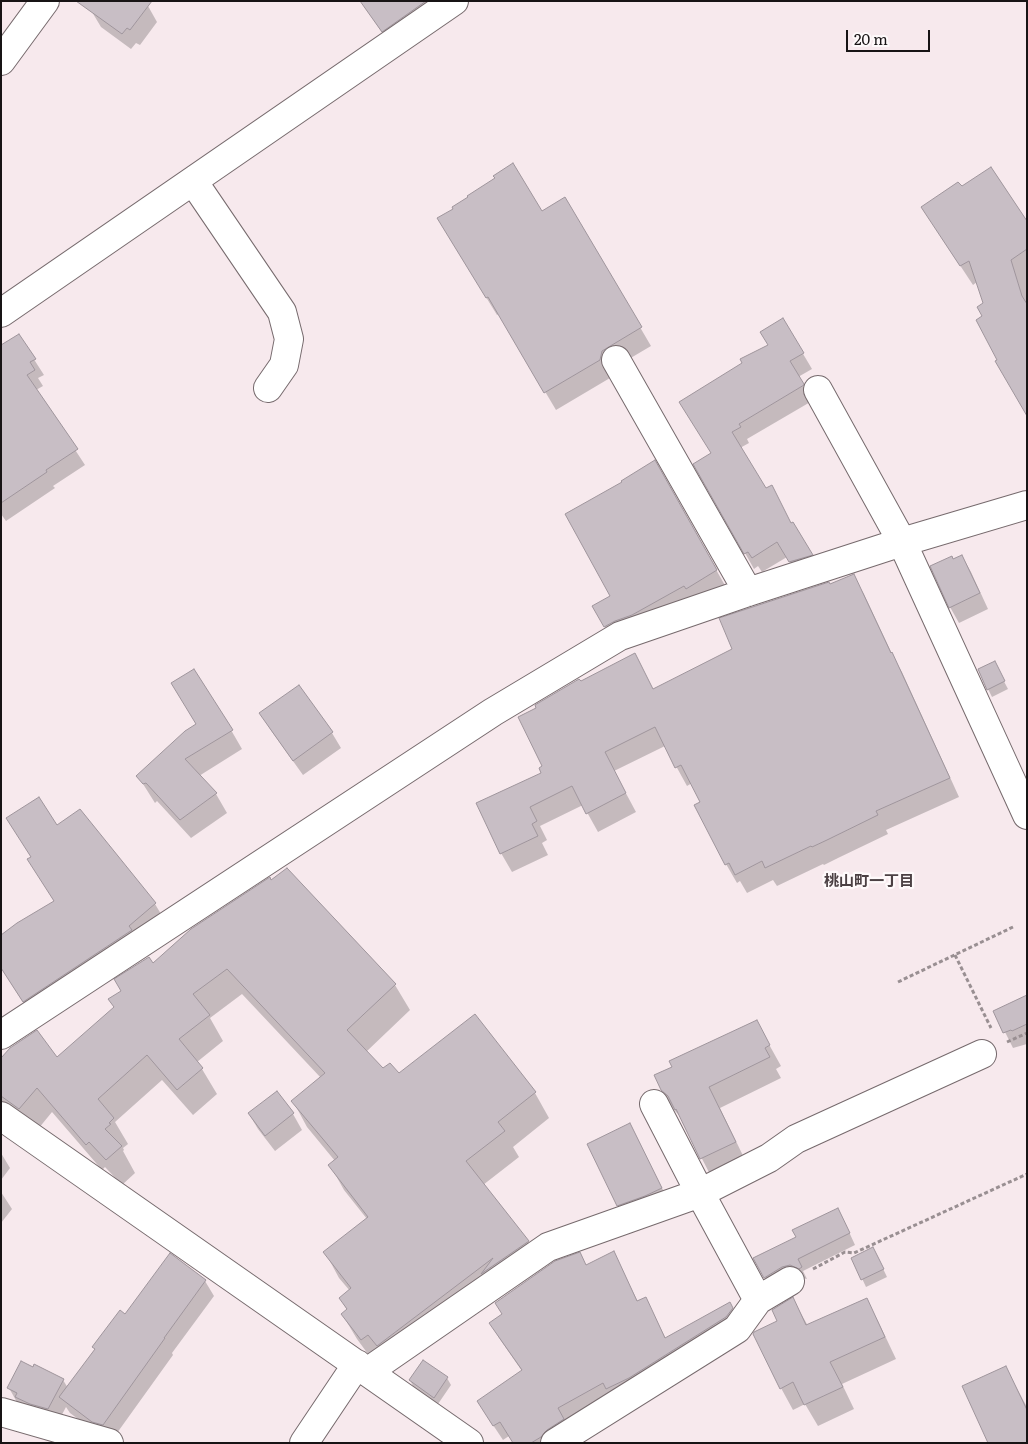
<!DOCTYPE html>
<html>
<head>
<meta charset="utf-8">
<style>
	body { margin:0 }
	#map { position:relative; width:1028px; height:1444px; overflow:hidden; background:#f7e9ed; font-family:Literata,serif }
	canvas { display:block }
	.frame { position:absolute; inset:0; border:2px solid #181415; pointer-events:none }
	.scale { position:absolute; left:846px; top:30px; width:84px; height:22px; box-sizing:border-box; border:2px solid #181415; border-top:0; padding-left:6px; font-size:15px; line-height:18px; white-space:nowrap; color:#181415; -webkit-text-stroke:4px #fef9fa; paint-order:stroke }
</style>
</head>
<body>
<div id="map">
<canvas width="1028" height="1444"></canvas>
<div class="frame"></div>
<div class="scale">20 m</div>
</div>
<script>
const g = document.querySelector('canvas').getContext('2d');
g.lineJoin = 'round';
function fillPath(path, color) { g.fillStyle = color; g.fill(path, 'evenodd'); }
const poly = rows => new Path2D(rows.map(r => 'M' + r).join(''));
function strokePath(path, color, width, dash) { g.strokeStyle = color; g.lineWidth = width; g.lineCap = dash ? 'butt' : 'round'; g.setLineDash(dash || []); g.stroke(path); }
function drawText(font, color, halo, rows, align = 'center') {
  g.font = font + ' Literata,"Noto Sans JP",serif'; g.lineWidth = 4.5; g.setLineDash([]); g.textBaseline = 'middle'; g.strokeStyle = halo; g.fillStyle = color; for (const [text, x, y, turn = 0] of rows) {
    g.save(); g.translate(x, y); g.rotate((+turn || 0) * Math.PI / 180); g.textAlign = isNaN(turn) ? turn : align; if (halo) g.strokeText(text, 0, 0); g.fillText(text, 0, 0); g.restore();
  }
}
const shadow = poly([
	[361,1,455,1,391,46],
	[148,6,157,22,140,45,136,43,131,49,101,27,92,12],
	[961,188,1027,223,1027,414,998,361,984,317,984,304,977,282,973,285,934,226],
	[565,199,651,346,612,369,610,378,556,410,499,314,497,315,449,237,542,213],
	[783,320,812,369,798,377,812,401,747,439,749,443,740,448,765,489,792,525,820,570,799,577,787,557,762,572,758,566,754,569,695,464,712,454],
	[19,336,44,375,38,378,43,386,36,390,85,465,53,486,55,488,6,521,1,514,1,417],
	[655,462,727,589,616,645,593,607,612,596,624,482],
	[962,556,971,572,988,609,959,623,950,607,953,560],
	[853,576,864,594,894,658,902,672,959,797,886,830,888,834,838,858,824,865,823,864,777,886,773,880,747,893,740,881,737,883,726,864,702,803,692,783,687,786,665,746,614,771,636,812,598,832,583,805,540,826,547,840,542,843,548,855,512,872,501,853,543,773,544,767,580,683,653,690,734,649,830,585],
	[998,670,1008,689,992,697,988,689],
	[299,687,332,733,341,748,303,775,270,729,261,714],
	[231,730,242,749,199,776,216,794,227,813,191,838,157,801,155,803,138,776],
	[79,810,155,904,164,919,32,1016,1,968,55,902,32,858],
	[287,870,395,985,410,1010,366,1052,383,1070,398,1075,535,1093,549,1118,513,1147,519,1157,483,1185,528,1242,542,1267,376,1365,357,1339,342,1314,347,1310,340,1298,350,1291,339,1278,325,1252,367,1219,344,1190,330,1165,335,1161,307,1127,293,1101,321,1078,242,994,210,1018,223,1041,197,1062,202,1069,217,1094,193,1115,162,1080,115,1122,128,1144,123,1148,124,1150,123,1151,135,1173,122,1185,105,1167,102,1170,52,1112,34,1134,1,1108,1,1060,57,1059,115,1008,122,991,153,965],
	[1027,996,1027,1044,1013,1048,995,1012],
	[756,1021,781,1066,776,1069,781,1078,720,1108,747,1164,713,1180,684,1124,680,1116,675,1111,662,1090,673,1067],
	[277,1092,293,1114,302,1130,275,1151,258,1129,249,1114],
	[630,1124,670,1204,628,1221,618,1205],
	[1,1153,10,1168,1,1180],
	[1,1192,12,1209,1,1223],
	[844,1221,855,1245,803,1271,807,1279,798,1277,772,1289,755,1259],
	[613,1253,621,1267,638,1302,653,1313,666,1339,729,1303,740,1323,557,1443,513,1443,509,1436,503,1440,487,1416,522,1371,499,1338,491,1324,586,1266],
	[877,1256,887,1277,866,1287,853,1259],
	[205,1281,214,1296,172,1353,173,1355,112,1440,102,1437,70,1413,66,1407,57,1424,18,1404,9,1388,63,1380,68,1388,125,1315],
	[793,1299,808,1326,866,1299,878,1321,896,1359,842,1384,854,1409,818,1426,805,1404,793,1410,781,1388,778,1321],
	[1006,1368,1027,1407,1027,1443],
	[447,1378,451,1385,438,1404,414,1388,410,1380]
]);
const building = poly([
	[76,1,152,1,130,30,127,28,122,34,76,1],
	[360,1,426,1,382,32,360,1],
	[513,163,542,211,565,197,642,327,602,351,600,360,544,393,488,297,486,298,437,218,453,209,452,207,468,197,467,196,495,178,493,176,513,163],
	[991,167,1027,221,1027,249,1011,260,1022,296,1027,304,1027,416,995,361,997,360,976,320,982,316,977,307,983,303,969,261,960,266,921,207,958,182,962,186,991,167],
	[783,318,804,353,790,361,804,384,804,385,739,424,741,427,732,432,766,488,772,485,791,523,793,522,813,555,789,562,777,542,752,558,748,552,744,554,693,464,711,453,679,402,742,363,740,359,768,345,760,332,783,318],
	[19,334,36,359,30,362,35,370,27,375,78,449,46,470,47,472,1,503,1,345,19,334],
	[655,460,717,570,686,589,684,586,632,615,615,621,604,627,592,606,610,596,565,514,622,482,621,481,655,460],
	[962,555,980,593,949,608,930,566,952,556,953,559,962,555],
	[854,574,891,653,892,652,950,778,876,811,878,815,827,840,812,847,811,846,765,868,762,861,735,875,729,863,725,865,694,805,700,802,681,765,675,768,655,727,605,752,626,793,586,814,572,786,530,807,537,821,532,824,538,836,500,854,476,803,541,773,539,768,542,766,518,717,536,708,535,705,579,679,581,681,635,653,653,689,732,649,719,618,829,582,830,584,854,574],
	[995,661,1005,681,987,690,978,669,995,661],
	[194,669,233,730,185,759,217,793,180,820,146,783,143,784,136,776,185,731,196,724,171,683,194,669],
	[299,685,333,732,293,761,259,713,299,685],
	[39,797,57,825,80,809,156,903,129,926,132,930,23,1002,1,968,1,935,17,923,54,901,27,859,31,857,6,818,39,797],
	[287,868,396,984,347,1030,383,1068,390,1063,399,1073,475,1014,536,1092,498,1122,505,1131,466,1161,529,1241,481,1274,493,1258,377,1346,368,1335,361,1340,341,1314,347,1309,339,1298,351,1288,323,1252,368,1217,328,1165,338,1157,291,1101,325,1073,227,969,193,994,210,1015,179,1039,203,1068,177,1090,147,1055,98,1099,114,1118,109,1123,111,1124,105,1129,122,1146,106,1160,89,1142,86,1145,37,1088,19,1109,1,1096,1,1058,10,1048,37,1030,57,1057,114,1007,108,999,121,991,114,979,149,957,153,963,191,929,270,877,271,880,287,868],
	[1027,995,1027,1024,1012,1031,1011,1030,1003,1033,993,1011,1027,995],
	[757,1020,770,1045,765,1048,770,1057,709,1087,736,1142,700,1159,676,1109,675,1110,668,1096,661,1090,654,1075,672,1067,669,1061,757,1020],
	[277,1091,294,1113,265,1136,248,1113,277,1091],
	[630,1123,662,1188,645,1196,617,1206,587,1144,630,1123],
	[838,1208,850,1233,798,1259,802,1267,799,1269,790,1265,782,1267,764,1278,753,1258,796,1237,792,1230,838,1208],
	[873,1247,884,1269,861,1280,851,1258,873,1247],
	[614,1251,637,1301,646,1297,665,1338,730,1302,733,1308,726,1317,629,1378,606,1389,603,1383,558,1408,564,1419,547,1430,541,1437,531,1443,513,1443,500,1422,493,1426,477,1401,522,1370,489,1323,502,1314,495,1303,555,1261,580,1252,586,1265,614,1251],
	[170,1253,206,1280,164,1338,165,1338,103,1425,92,1422,59,1397,95,1349,92,1347,120,1310,125,1314,170,1253],
	[793,1297,806,1325,867,1298,885,1337,830,1362,843,1387,804,1405,793,1382,780,1389,753,1334,754,1332,777,1321,772,1310,793,1297],
	[423,1360,448,1377,434,1398,409,1380,423,1360],
	[21,1361,33,1367,34,1364,64,1379,48,1409,30,1404,15,1397,17,1393,7,1388,21,1361],
	[1006,1366,1027,1410,1027,1443,988,1443,962,1386,1006,1366]
]);
const path = poly([
	[955,955,991,1028],
	[898,982,1013,927],
	[1007,1042,1027,1033],
	[813,1269,845,1252,854,1253,1027,1174]
]);
const minor = poly([
	[1,61,45,1],
	[193,181,282,312,289,339,284,365,268,388],
	[1,313,454,1],
	[616,360,748,592],
	[818,390,902,542,1027,815],
	[1,1035,493,712,620,636,748,592,902,542,1027,505],
	[1,1116,469,1443],
	[758,1300,790,1281],
	[367,1372,548,1247,700,1193,769,1158,796,1139,982,1054],
	[1,1412,109,1443],
	[304,1443,357,1364],
	[555,1443,737,1329,758,1300,700,1193,654,1104]
]);
const neighbourhoodNames = [
	["桃山町一丁目",869,882]
];
fillPath(shadow, '#0003');
fillPath(building, '#c8bec5');
strokePath(building, '#9f959c', 1);
strokePath(minor, '#766a6d', 30);
strokePath(path, '#998f92', 3, [4, 2.5]);
strokePath(minor, '#fff', 28);
drawText('bold 15px', '#4b4043', '#fef9fa', neighbourhoodNames);
</script>
</body>
</html>
